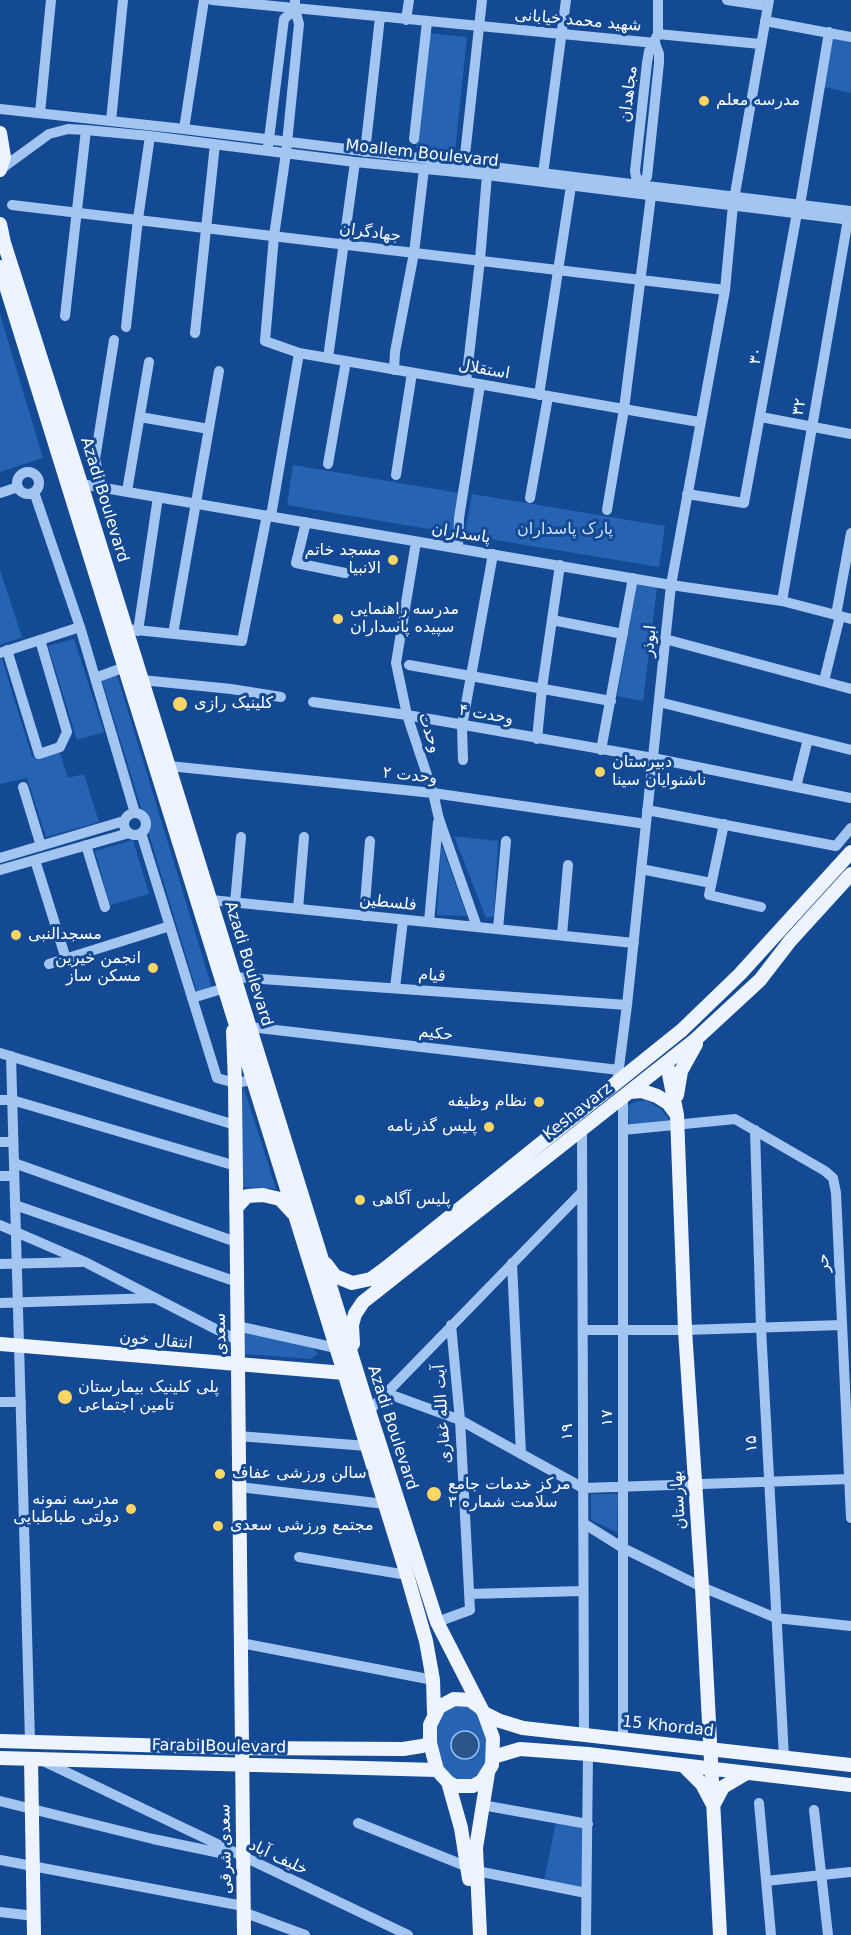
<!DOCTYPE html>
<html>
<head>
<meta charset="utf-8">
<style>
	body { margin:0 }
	canvas { display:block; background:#144994 }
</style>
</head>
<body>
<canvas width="851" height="1935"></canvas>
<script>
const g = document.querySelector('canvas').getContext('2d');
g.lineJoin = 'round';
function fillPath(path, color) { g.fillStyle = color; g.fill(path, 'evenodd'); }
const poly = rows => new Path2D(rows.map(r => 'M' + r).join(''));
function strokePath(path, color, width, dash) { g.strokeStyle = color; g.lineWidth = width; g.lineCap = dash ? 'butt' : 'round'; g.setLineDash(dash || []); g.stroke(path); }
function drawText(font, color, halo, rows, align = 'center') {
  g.font = font + ' "DejaVu Sans","Noto Naskh Arabic",sans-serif'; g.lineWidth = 6; g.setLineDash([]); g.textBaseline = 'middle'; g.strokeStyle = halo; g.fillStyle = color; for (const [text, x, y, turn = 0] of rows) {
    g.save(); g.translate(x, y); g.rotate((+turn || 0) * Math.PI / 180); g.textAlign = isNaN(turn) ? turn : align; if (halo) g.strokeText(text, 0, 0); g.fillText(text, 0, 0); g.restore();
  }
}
const green = poly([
	[428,33,467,37,455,152,416,148],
	[833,37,851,42,851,93,824,87],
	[0,314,43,458,0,472],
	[293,465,459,493,452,533,287,505],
	[472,494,665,526,659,567,465,535],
	[0,570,22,637,0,645],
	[637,583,657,587,643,701,617,696],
	[74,639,104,732,77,740,48,646],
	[0,659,2,659,32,757,59,750,68,778,84,774,99,822,46,837,27,778,0,784],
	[117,675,212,988,197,992,102,680],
	[454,836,498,841,494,916,486,918],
	[133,840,149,894,110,905,95,851],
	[441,847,443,849,467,916,437,915],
	[243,1085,276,1189,243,1187],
	[646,1100,661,1109,671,1122,629,1126,628,1106,635,1102],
	[245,1332,313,1348,318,1354,310,1359,245,1354],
	[591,1494,618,1494,617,1532,591,1520],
	[448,1704,477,1707,491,1748,481,1778,459,1784,440,1769,433,1721],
	[556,1822,583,1825,582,1889,544,1881]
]);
const water = poly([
	'451 1745a14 14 0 1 1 28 0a14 14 0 1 1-28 0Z'
]);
const minor = poly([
	[212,0,655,43],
	[295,0,295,9,299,24,286,153,274,236,265,341,299,353,699,422],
	[727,0,768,6],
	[406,20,409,0],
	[765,21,851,37],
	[658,34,760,44],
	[0,109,184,129,851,211],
	[40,113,51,0],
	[111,121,123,0],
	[184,129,204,0],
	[414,139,427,22],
	[268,147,284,19,295,9],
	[365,152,380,17],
	[464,164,482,0],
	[1,169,49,134,68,129,86,130,150,136,355,162,487,175,851,220],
	[543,174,566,0],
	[641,184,636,177,635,171,647,63,649,51,658,34,658,0],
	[641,190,641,184,647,177,659,63,659,54,655,43],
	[12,205,725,290],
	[800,205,829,32],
	[65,316,86,130],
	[126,327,138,219,150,136],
	[195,333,215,144],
	[328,358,355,162],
	[394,370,395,352,414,253,424,169],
	[466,382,480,260,487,175],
	[539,395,571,186],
	[140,417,209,429],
	[761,417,851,434],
	[328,464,346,361],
	'17 483a11 11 0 1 1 22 0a11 11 0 1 1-22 0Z',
	[396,475,412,373],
	[81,484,671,585,782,601,851,619],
	[101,487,95,459,114,340],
	[127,491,149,362],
	[34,492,80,627,135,813],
	[0,493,18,487],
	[687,494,744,503,797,213],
	[530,498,548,397],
	[607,510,624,409,651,196],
	[271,516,299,353],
	[306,522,296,563,345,573],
	[416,542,396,663,407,715,433,793,439,819,477,927],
	[458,548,459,518,480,385],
	[782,601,848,219],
	[836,615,851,533],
	[552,620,623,634],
	[127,629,242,641,267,515],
	[138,631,158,497],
	[173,634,219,371],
	[665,639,851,689],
	[7,650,39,754,60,747,67,732,40,640],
	[0,653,80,627],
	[409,665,611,701],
	[95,678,125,667],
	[142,680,231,689,281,697],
	[824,681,840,616],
	[313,702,407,715,653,758,851,798],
	[659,702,851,750],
	[537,739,542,688,560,565],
	[601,750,633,578],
	[463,760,462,726,493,554],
	[169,766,433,793,646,824],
	[23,787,41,846],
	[796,787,808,739],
	[647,810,836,846,851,828],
	'124 824a11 11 0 1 1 22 0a11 11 0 1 1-22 0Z',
	[724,824,709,895,761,907],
	[141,833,217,1078,235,1083,253,1080],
	[86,845,105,907],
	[0,858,124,821],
	[35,860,66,959],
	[641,869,711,883],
	[0,870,129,833],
	[211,900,634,943],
	[235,903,241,837],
	[298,909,304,837],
	[364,916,370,841],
	[429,922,438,822],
	[498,929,506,841],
	[562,935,568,865],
	[49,964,170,926],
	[234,977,627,1005],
	[395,988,403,920],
	[192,998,225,988],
	[250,1027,619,1070],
	[0,1053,235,1125],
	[11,1056,30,1741],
	[617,1083,627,1005,671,585,725,290,733,205,769,0],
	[623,1098,623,1739],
	[0,1100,12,1100,236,1166],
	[582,1129,584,1734],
	[623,1130,735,1119,825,1171,833,1178,836,1193,851,1518],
	[755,1130,761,1328,784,1757],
	[0,1142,13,1142],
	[14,1163,236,1242],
	[0,1176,14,1176],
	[15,1205,237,1282],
	[0,1225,85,1262,237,1340],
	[512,1263,521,1454],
	[0,1264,81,1262],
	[0,1303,155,1298],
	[237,1326,336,1348],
	[583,1330,685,1330,842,1325],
	[386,1393,460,1420,583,1488,849,1479],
	[0,1402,21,1402],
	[369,1411,582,1192],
	[238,1436,367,1446],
	[239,1487,385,1504],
	[583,1523,623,1548,702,1587,776,1618,851,1626],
	[299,1557,407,1575],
	[469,1594,583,1591],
	[437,1622,470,1610,460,1420,451,1325],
	[241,1643,433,1680],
	[41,1760,408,1935],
	[0,1801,153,1839,225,1854],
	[759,1803,771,1935],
	[482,1805,588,1824],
	[814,1810,828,1935],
	[358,1823,468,1867],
	[0,1860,243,1906],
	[477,1871,586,1893],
	[766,1881,851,1872],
	[0,1912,34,1916],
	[243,1912,305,1935],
	[586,1935,588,1754]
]);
const major = poly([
	[0,133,4,157,0,170],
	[0,224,4,243,81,484,369,1411,437,1622,481,1708],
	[0,267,407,1575,426,1641,433,1680,434,1713],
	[233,1031,235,1083,244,1935],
	[667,1064,677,1115,685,1330,702,1587,720,1935],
	[630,1092,642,1091,657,1096,668,1103,677,1115],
	[677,1095,681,1071,696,1044],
	[236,1208,247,1196,263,1195,280,1199,293,1213],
	[326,1264,335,1276,352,1283,371,1279,386,1268,682,1030,740,974,851,852],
	[0,1344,344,1373],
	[353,1344,352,1325,355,1314,363,1302,695,1040,760,980,790,941,851,874],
	[484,1713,493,1738,492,1765,482,1781,473,1786,455,1786,448,1782,437,1770,430,1743,430,1725,439,1707,454,1699,470,1700,481,1708,484,1713,500,1721,523,1728,851,1765],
	[0,1741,242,1748,403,1749,422,1746,430,1743],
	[493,1757,520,1749,588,1754,851,1785],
	[0,1758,437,1770],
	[31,1759,34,1935],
	[684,1766,702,1784,712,1803],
	[448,1782,461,1828,469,1879],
	[714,1804,723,1787,745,1774],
	[480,1935,476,1848,488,1773]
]);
const markers = [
	[704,101,6,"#ffd564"],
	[393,560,6,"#ffd564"],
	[338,619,6,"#ffd564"],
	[180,704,8,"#ffd564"],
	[600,772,6,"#ffd564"],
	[16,935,6,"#ffd564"],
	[153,968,6,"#ffd564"],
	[539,1102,6,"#ffd564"],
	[489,1127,6,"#ffd564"],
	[360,1200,6,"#ffd564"],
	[65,1397,8,"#ffd564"],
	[220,1474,6,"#ffd564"],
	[434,1494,8,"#ffd564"],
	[131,1509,6,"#ffd564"],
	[218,1526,6,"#ffd564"]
];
const streetNames = [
	["شهید محمد خیابانی",578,21,5],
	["مجاهدان",629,94,-83],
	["Moallem Boulevard",422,154,6],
	["جهادگران",370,233,7],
	["۳۰",757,356,-80],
	["استقلال",484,370,10],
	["۳۲",800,407,-80],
	["Azadi Boulevard",104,500,73],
	["پاسداران",461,534,9],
	["ابوذر",650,641,-84],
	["وحدت ۴",486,715,10],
	["وحدت",429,733,72],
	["وحدت ۲",410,776,6],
	["فلسطین",388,903,6],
	["Azadi Boulevard",248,964,73],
	["قیام",432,976,4],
	["حکیم",436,1034,7],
	["Keshavarz",578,1112,-38],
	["حر",824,1263,-93],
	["سعدی",221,1334,-91],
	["انتقال خون",156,1341,5],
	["آیت الله غفاری",443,1414,-94],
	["۱۷",608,1418,-90],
	["Azadi Boulevard",392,1428,72],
	["۱۹",568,1432,-90],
	["۱۵",752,1444,-93],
	["بهارستان",679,1500,-94],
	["15 Khordad",668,1727,6],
	["Farabi Boulevard",219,1747,1],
	["سعدی شرقی",226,1849,-91],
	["خلیف آباد",278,1858,25]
];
const poiNames = [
	["مدرسه معلم",716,101],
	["مسجد خاتم",381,551,"right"],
	["الانبیا",381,569,"right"],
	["مدرسه راهنمایی",350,610],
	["سپیده پاسداران",350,628],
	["کلینیک رازی",194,704],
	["دبیرستان",612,763],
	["ناشنوایان سینا",612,781],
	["مسجدالنبی",28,935],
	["انجمن خیرین",141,959,"right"],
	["مسکن ساز",141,977,"right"],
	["نظام وظیفه",527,1102,"right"],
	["پلیس گذرنامه",477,1127,"right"],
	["پلیس آگاهی",372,1200],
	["پلی کلینیک بیمارستان",78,1388],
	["تامین اجتماعی",78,1406],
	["سالن ورزشی عفاف",232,1474],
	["مرکز خدمات جامع",448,1485],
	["سلامت شماره ۳",448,1503],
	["مدرسه نمونه",119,1500,"right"],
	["دولتی طباطبایی",119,1518,"right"],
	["مجتمع ورزشی سعدی",230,1526]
];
const parkNames = [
	["پارک پاسداران",565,530]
];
fillPath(green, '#2663b2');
fillPath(water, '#2d548b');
strokePath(water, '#95c0f5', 1.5);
strokePath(minor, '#a3c5f2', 10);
strokePath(major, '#eef4ff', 14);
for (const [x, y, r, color] of markers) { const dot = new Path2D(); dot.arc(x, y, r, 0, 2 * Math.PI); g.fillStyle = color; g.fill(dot); strokePath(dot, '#144994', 2); }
drawText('16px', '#fff', '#144994', streetNames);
drawText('16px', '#fff', '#144994', poiNames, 'left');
drawText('16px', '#cae0fc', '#144994', parkNames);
</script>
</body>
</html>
